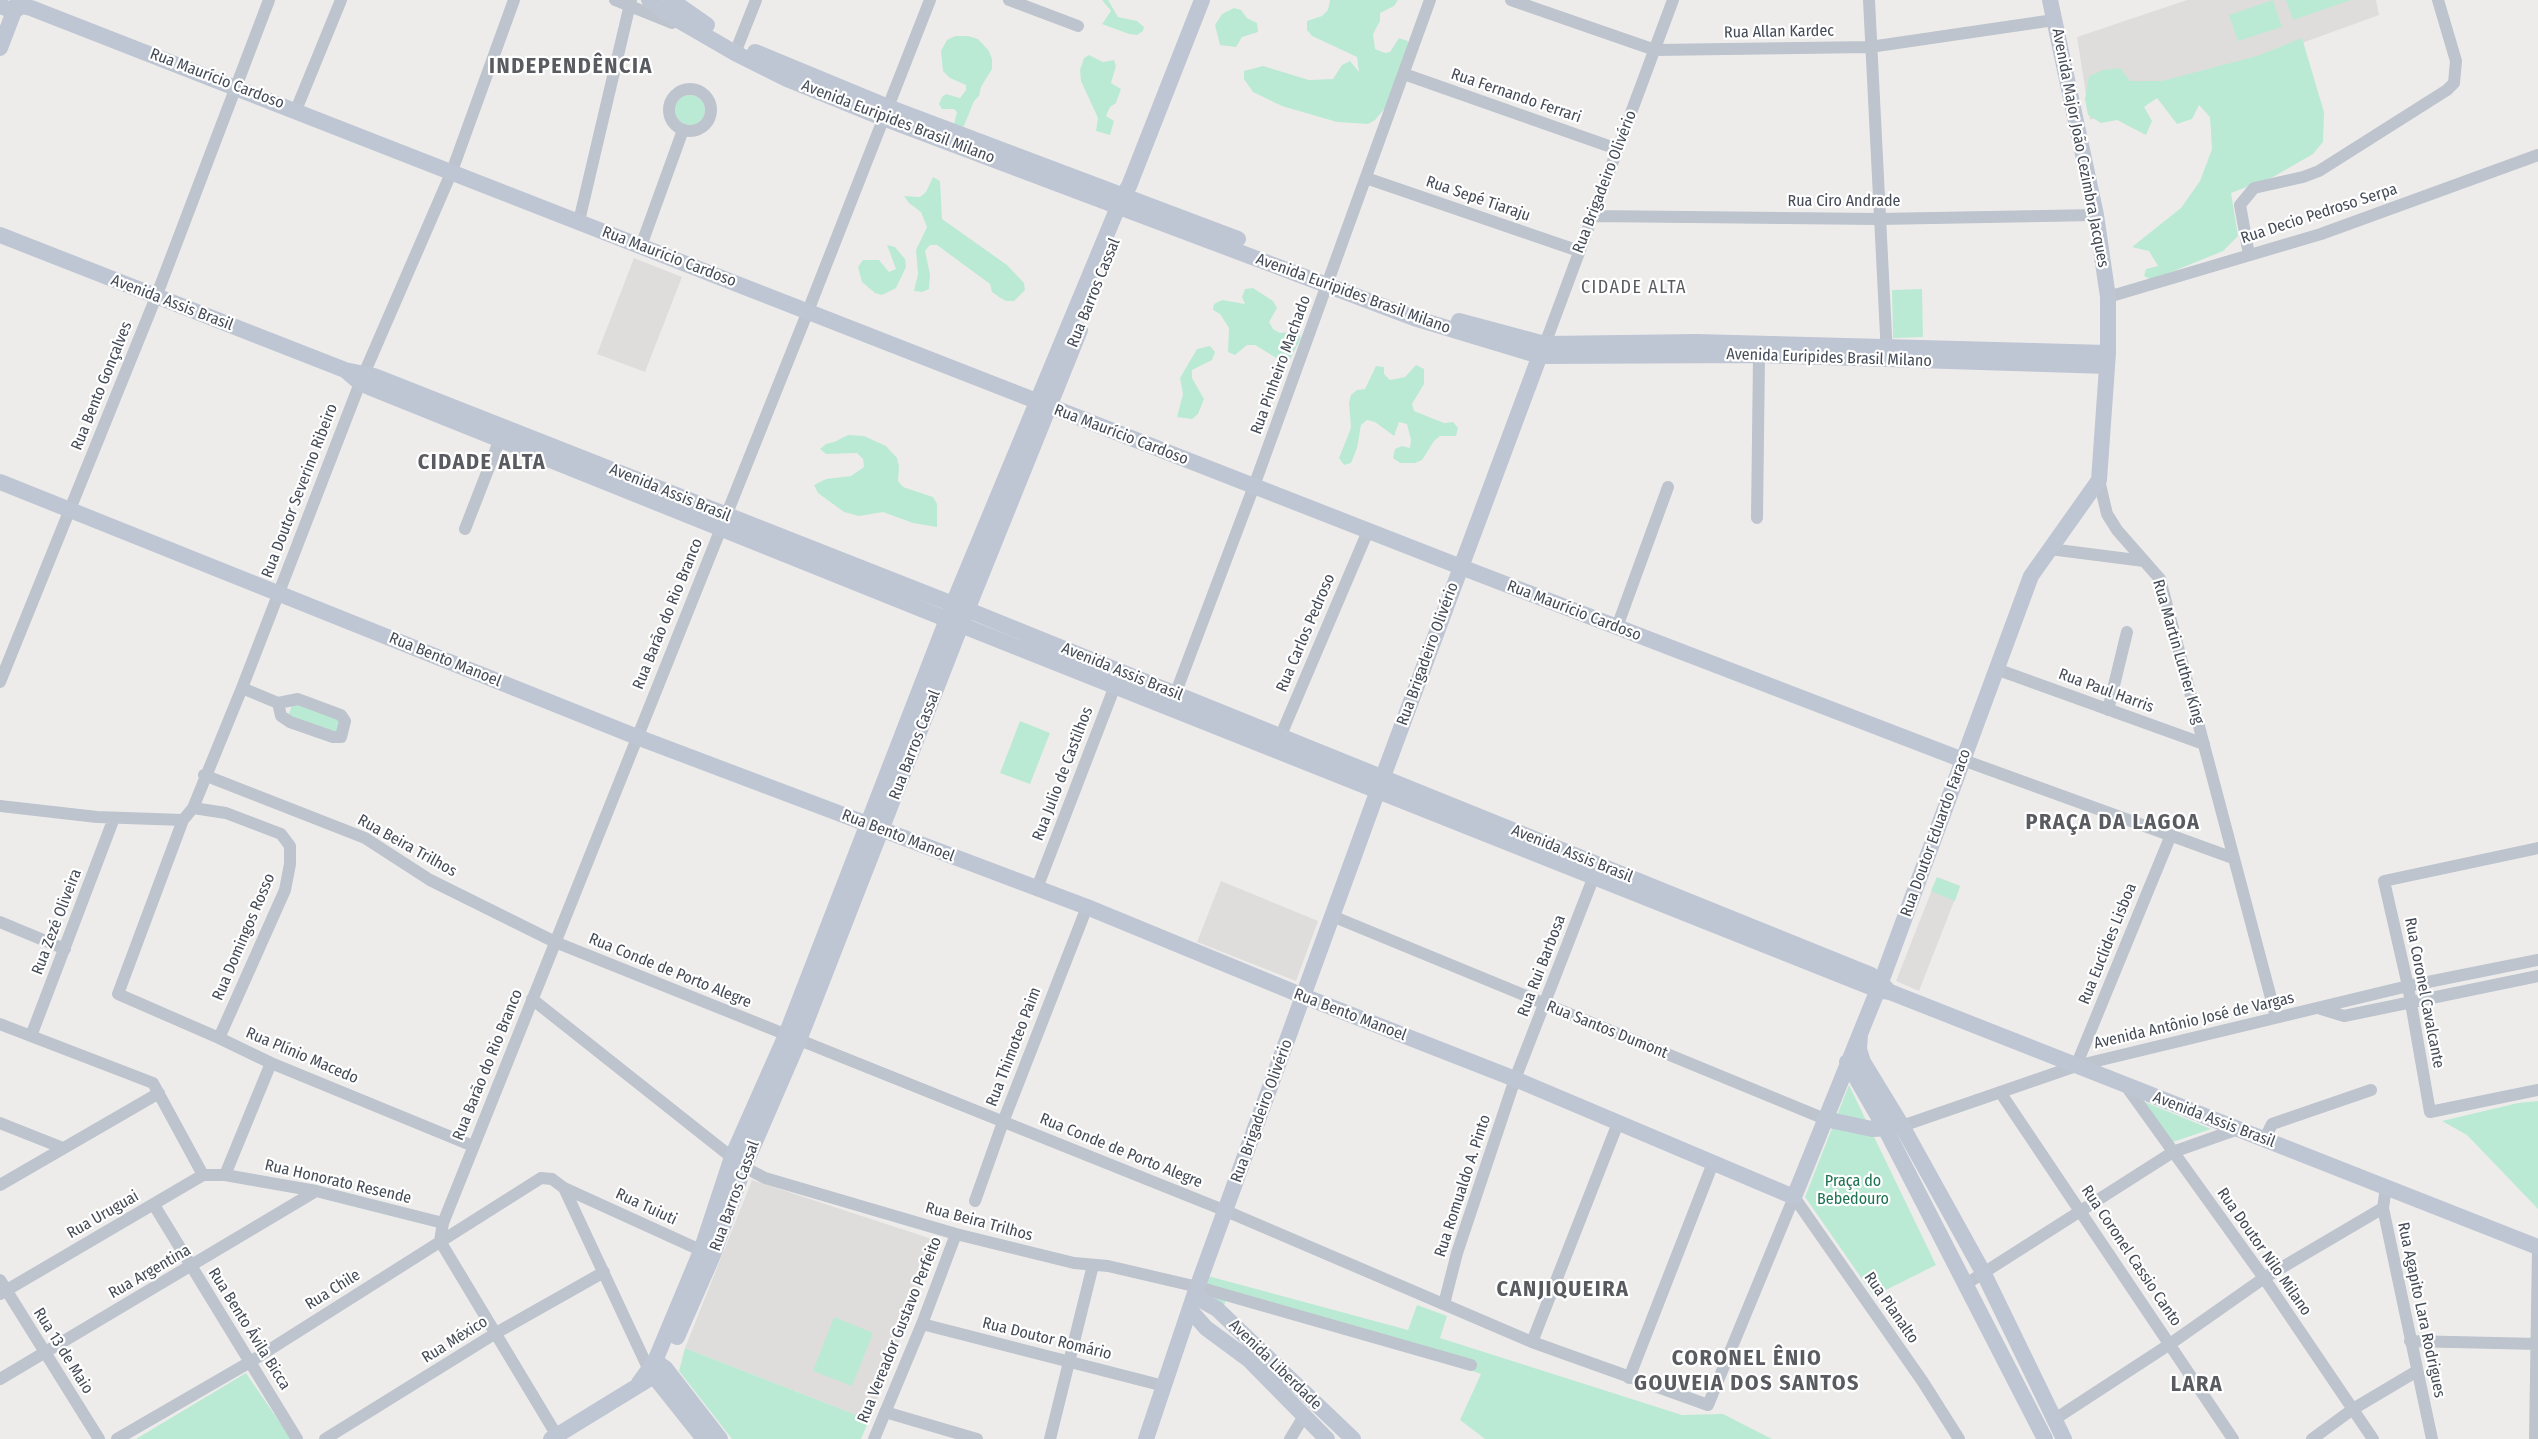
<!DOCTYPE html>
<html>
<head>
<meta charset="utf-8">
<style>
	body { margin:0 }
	canvas { display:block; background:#eeeceb }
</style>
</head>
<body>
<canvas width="2538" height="1439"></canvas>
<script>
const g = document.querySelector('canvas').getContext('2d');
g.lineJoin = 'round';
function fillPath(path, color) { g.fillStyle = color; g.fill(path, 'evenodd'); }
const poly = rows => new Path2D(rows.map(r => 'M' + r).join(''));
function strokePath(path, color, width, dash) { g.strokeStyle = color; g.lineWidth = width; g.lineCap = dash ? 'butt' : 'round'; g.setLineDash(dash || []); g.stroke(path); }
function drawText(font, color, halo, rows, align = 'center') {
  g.font = font + ' "Fira Sans Condensed",sans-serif'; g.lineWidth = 4.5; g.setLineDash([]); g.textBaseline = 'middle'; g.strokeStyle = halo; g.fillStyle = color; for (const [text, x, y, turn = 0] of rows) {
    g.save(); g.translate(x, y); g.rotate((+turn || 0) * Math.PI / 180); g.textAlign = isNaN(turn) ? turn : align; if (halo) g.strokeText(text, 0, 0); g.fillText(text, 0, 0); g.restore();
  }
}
const education = poly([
	[2187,0,2376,0,2379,15,2090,120,2077,37],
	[634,258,682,277,645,372,597,354],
	[1937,877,1960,886,1919,991,1896,981],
	[1221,881,1318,921,1296,981,1197,942],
	[752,1180,938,1241,869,1420,685,1348]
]);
const green = poly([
	[1102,0,1108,0,1118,17,1137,21,1144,27,1143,31,1137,35,1129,34,1102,24,1111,11],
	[1330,0,1398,0,1394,6,1380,13,1380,21,1373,34,1375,49,1385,53,1390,52,1399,38,1408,41,1407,50,1385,108,1375,120,1368,124,1337,122,1282,106,1253,92,1244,79,1244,71,1263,66,1309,80,1333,79,1342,65,1350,61,1359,72,1357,57,1312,36,1307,30,1307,21,1322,16,1328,10],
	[2273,0,2282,27,2238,41,2229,15],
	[2286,0,2351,0,2293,20],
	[1234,8,1241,10,1247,18,1257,23,1258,32,1242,37,1236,47,1220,45,1215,25,1222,14],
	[955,36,968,36,978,39,989,51,992,59,992,69,981,87,979,96,974,101,964,126,959,128,954,124,957,112,954,109,942,109,939,104,942,97,946,94,960,98,966,90,966,85,950,78,943,71,941,51,947,40],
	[2302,38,2324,112,2323,142,2313,154,2273,177,2231,193,2238,236,2223,251,2152,280,2144,276,2146,269,2158,266,2149,251,2132,247,2181,208,2200,181,2212,149,2210,117,2199,105,2192,119,2177,124,2157,98,2144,107,2152,121,2146,135,2117,120,2101,123,2088,115,2085,99,2089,76,2103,70,2120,68,2130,81,2162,81,2257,56],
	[1089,55,1103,62,1114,60,1116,66,1111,83,1121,89,1116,103,1110,107,1106,116,1114,121,1110,135,1096,131,1098,118,1081,81,1080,70,1084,58],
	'675 110a15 15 0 1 1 30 0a15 15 0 1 1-30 0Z',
	[933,177,940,181,942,219,1007,265,1024,283,1025,290,1014,301,1006,301,999,297,992,292,990,284,937,245,930,245,925,251,930,274,929,289,922,292,914,291,918,274,916,250,927,227,921,212,909,203,904,196,920,197,926,192],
	[887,245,895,247,905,259,906,267,896,288,882,295,875,293,862,282,858,267,863,260,879,260,889,272,896,269],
	[1253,288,1273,301,1277,308,1269,322,1273,329,1280,333,1296,331,1301,338,1290,359,1283,362,1255,345,1247,345,1235,355,1228,352,1229,328,1220,314,1213,310,1214,304,1222,300,1245,304,1242,297,1245,289],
	[1922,289,1923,337,1893,338,1892,290],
	[1210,346,1215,352,1212,360,1192,370,1192,378,1204,399,1198,414,1192,419,1177,417,1183,394,1180,378,1197,349],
	[1416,365,1424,369,1424,384,1412,404,1414,411,1444,423,1453,422,1458,428,1456,436,1440,436,1434,441,1422,460,1415,463,1400,463,1393,458,1395,449,1402,446,1410,448,1411,440,1407,424,1399,422,1394,436,1375,422,1367,420,1361,425,1357,448,1351,463,1344,465,1339,458,1351,428,1349,403,1351,395,1357,390,1365,389,1376,366,1384,367,1384,374,1390,380,1405,377],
	[848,435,864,436,886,446,897,458,899,466,898,481,903,487,933,497,937,504,937,527,913,523,883,512,859,516,844,512,818,493,814,485,826,479,851,476,864,467,863,459,857,453,826,454,820,449,826,444,834,442],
	[293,702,342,721,337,734,288,716],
	[1020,721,1050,733,1030,784,1000,773],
	[1937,877,1960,886,1955,901,1931,891],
	[1849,1085,1936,1265,1874,1296,1805,1197],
	[2140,1100,2211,1129,2170,1143],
	[2538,1101,2538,1209,2467,1135,2442,1121,2518,1103],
	[1208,1276,1408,1330,1417,1305,1447,1316,1440,1338,1682,1415,1723,1414,1772,1439,1485,1439,1460,1420,1481,1374,1444,1361,1226,1300,1223,1308,1202,1295],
	[834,1317,873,1333,852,1386,813,1371],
	[685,1348,869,1420,861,1439,732,1439,679,1371],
	[246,1373,291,1439,136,1439]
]);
const street = poly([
	[615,0,672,23],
	[1009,0,1078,26],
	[1511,0,1655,50,1870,47,2054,20],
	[1869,0,1887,355],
	[735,53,756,0],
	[1404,74,1617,149],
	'669 110a21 21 0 1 1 42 0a21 21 0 1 1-42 0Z',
	[296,110,341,0],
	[1366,178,1579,251],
	[1592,216,1879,219,2096,215],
	[579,221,631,0],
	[641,246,683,130],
	[2249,255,2240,205,2254,188,2303,177,2319,171,2447,90,2454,83,2456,61,2438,0],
	[2108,297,2321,234,2538,155],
	[1545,344,1673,0],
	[2099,480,2107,514,2117,530,2160,579,2276,1017],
	[1757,518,1759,355],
	[465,529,500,439],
	[2050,549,2144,561],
	[1617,627,1668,487],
	[1996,669,2204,744],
	[0,682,156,297,269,0],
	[242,688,278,703,298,699,341,715,345,721,341,737,333,737,290,722,281,716,278,703],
	[1173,700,1254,486,1430,0],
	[2108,710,2127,632],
	[1278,742,1368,531],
	[1963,760,2233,858],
	[204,775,365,838,430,880,555,942,1226,1211,1532,1342,1708,1405,1794,1197],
	[0,806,97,817,183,820],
	[193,808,226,813,281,834,290,846,290,864,285,890,219,1038],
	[2538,848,2384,881,2408,986,2430,1112,2538,1090],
	[1037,888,1118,678],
	[1332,916,1825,1119],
	[0,922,65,949],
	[532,999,744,1167,765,1178,956,1234,1074,1263,1108,1266,1198,1287,1471,1365],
	[2321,1009,2344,1016,2538,976],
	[0,1024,153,1083,203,1175],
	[31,1036,114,818],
	[2076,1066,2171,835],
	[2126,1086,2264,1278,2373,1439],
	[2000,1092,2233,1439],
	[0,1123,63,1148],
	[1902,1126,2076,1066,2408,986,2538,960],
	[2264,1140,2272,1124,2371,1090],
	[473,1146,271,1063,219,1038,118,994,183,820,193,808,242,688,360,383,452,171,514,0],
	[225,1175,271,1063],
	[0,1185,159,1093],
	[2386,1187,2383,1208,2432,1439],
	[564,1188,649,1370],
	[1794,1197,1923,1382,1959,1439],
	[975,1201,1003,1122,1087,907],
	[154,1205,297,1439],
	[0,1280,99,1439],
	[1966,1284,2173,1152,2238,1129],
	[0,1294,203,1175,225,1175,316,1191,443,1223],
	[1444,1304,1457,1253,1515,1079,1596,871],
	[922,1324,1164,1386],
	[2410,1341,2538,1344],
	[1532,1342,1618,1123],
	[1629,1378,1713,1163],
	[0,1379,316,1191],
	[885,1412,977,1439],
	[2055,1419,2170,1344,2264,1278,2383,1208],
	[117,1439,250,1362,541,1178,552,1179,564,1188,709,1254],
	[325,1439,496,1333,604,1272],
	[559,1439,440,1241,443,1223,808,311,930,0],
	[874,1439,922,1324,956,1234],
	[1050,1439,1093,1265],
	[1290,1439,1304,1416],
	[2312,1439,2353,1409,2417,1371],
	[2535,1439,2538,1247]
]);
const secondary = poly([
	[649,0,666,13,735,53,787,79,883,118,1414,318,1540,356,1759,355,2107,366],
	[671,0,707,25],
	[0,6,14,11],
	[14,11,22,6,31,8,1461,567,1963,760],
	[0,48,18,1],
	[755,52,888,107,1238,239],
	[0,235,345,370,374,376,968,610,1871,975,1887,989],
	[1459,321,1545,344,1697,342,2108,353],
	[345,370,360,383,369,387,961,625,1878,990,1890,992,2538,1247],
	[0,482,637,737,1087,907,1303,996,1515,1079,1794,1197,1881,982,2031,576,2099,480,2108,353,2108,297,2096,215,2050,0],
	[1860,1035,1859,1049,1863,1062,1902,1126,1984,1274,2064,1439],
	[1847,1062,1886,1130,2045,1439],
	[1825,1119,1872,1129,1892,1128],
	[1194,1296,1217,1309,1353,1439],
	[1190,1310,1206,1328,1248,1359,1327,1439],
	[677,1337,713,1255,744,1167,799,1040,961,625,1080,330],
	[655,1361,665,1368,720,1439],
	[649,1370,704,1439],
	[639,1383,655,1361,701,1251,732,1157,786,1035,953,604,1123,195,1129,186,1202,0],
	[551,1439,649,1379],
	[1146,1439,1194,1296,1378,790,1543,347]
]);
const streetNames = [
	["Rua Allan Kardec",1779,32,-1],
	["Rua Maurício Cardoso",217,79,21],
	["Rua Fernando Ferrari",1516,96,19],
	["Avenida Euripides Brasil Milano",898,122,21],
	["Avenida Major João Cezimbra Jacques",2080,148,79],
	["Rua Brigadeiro Olivério",1605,182,-69],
	["Rua Sepé Tiaraju",1478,199,19],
	["Rua Ciro Andrade",1844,202],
	["Rua Decio Pedroso Serpa",2319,214,-18],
	["Rua Maurício Cardoso",669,257,21],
	["Rua Barros Cassal",1094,293,-68],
	["Avenida Euripides Brasil Milano",1353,294,20],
	["Avenida Assis Brasil",172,303,21],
	["Avenida Euripides Brasil Milano",1829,358,2],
	["Rua Pinheiro Machado",1281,365,-70],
	["Rua Bento Gonçalves",102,386,-68],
	["Rua Maurício Cardoso",1121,435,21],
	["Rua Doutor Severino Ribeiro",300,491,-69],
	["Avenida Assis Brasil",670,493,22],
	["Rua Maurício Cardoso",1574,611,21],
	["Rua Barão do Rio Branco",668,614,-68],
	["Rua Carlos Pedroso",1306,633,-67],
	["Rua Martin Luther King",2178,652,74],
	["Rua Brigadeiro Olivério",1428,654,-70],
	["Rua Bento Manoel",445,660,22],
	["Avenida Assis Brasil",1122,672,22],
	["Rua Paul Harris",2106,691,20],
	["Rua Barros Cassal",915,745,-69],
	["Rua Julio de Castilhos",1063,774,-69],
	["Rua Doutor Eduardo Faraco",1936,833,-70],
	["Rua Bento Manoel",898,836,21],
	["Rua Beira Trilhos",407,846,29],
	["Avenida Assis Brasil",1572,854,22],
	["Rua Zezé Oliveira",57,922,-69],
	["Rua Domingos Rosso",244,937,-67],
	["Rua Euclides Lisboa",2108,944,-68],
	["Rua Rui Barbosa",1542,966,-69],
	["Rua Conde de Porto Alegre",670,971,22],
	["Rua Coronel Cavalcante",2424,993,79],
	["Rua Bento Manoel",1350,1015,21],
	["Avenida Antônio José de Vargas",2194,1021,-13],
	["Rua Santos Dumont",1607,1030,22],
	["Rua Thimoteo Paim",1014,1047,-69],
	["Rua Plínio Macedo",302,1056,23],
	["Rua Barão do Rio Branco",488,1065,-68],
	["Rua Brigadeiro Olivério",1262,1111,-70],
	["Avenida Assis Brasil",2214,1120,21],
	["Rua Conde de Porto Alegre",1121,1151,22],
	["Rua Honorato Resende",338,1182,13],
	["Rua Romualdo A. Pinto",1463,1186,-72],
	["Rua Barros Cassal",735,1196,-70],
	["Rua Tuiuti",646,1207,25],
	["Rua Uruguai",103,1215,-30],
	["Rua Beira Trilhos",979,1222,15],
	["Rua Doutor Nilo Milano",2264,1252,55],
	["Rua Coronel Cassio Canto",2131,1256,56],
	["Rua Argentina",150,1272,-30],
	["Rua Chile",333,1290,-32],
	["Rua Planalto",1891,1308,55],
	["Rua Agapito Lara Rodrigues",2421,1310,78],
	["Rua Bento Ávila Bicca",249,1329,58],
	["Rua Vereador Gustavo Perfeito",900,1330,-68],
	["Rua Doutor Romário",1047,1339,14],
	["Rua México",455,1340,-32],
	["Rua 13 de Maio",63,1351,58],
	["Avenida Liberdade",1275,1365,44]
];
const parkNames = [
	["Praça do",1853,1182],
	["Bebedouro",1853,1200]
];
const neighbourhoodNames = [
	["CIDADE ALTA",1634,288]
];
const districtNames = [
	["INDEPENDÊNCIA",571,67],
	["CIDADE ALTA",482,463],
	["PRAÇA DA LAGOA",2113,823],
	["CANJIQUEIRA",1563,1290],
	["CORONEL ÊNIO",1747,1359],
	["GOUVEIA DOS SANTOS",1747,1384],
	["LARA",2197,1385]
];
fillPath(education, '#dfdddc');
fillPath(green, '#bbead4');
strokePath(street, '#bdc4cd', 12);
strokePath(secondary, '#bfc6d3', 16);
drawText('16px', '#454c57', '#fff', streetNames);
drawText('16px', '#1d7253', '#fff', parkNames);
g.letterSpacing = '1.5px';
drawText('18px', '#595b60', '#fff', neighbourhoodNames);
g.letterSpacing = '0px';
g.letterSpacing = '1.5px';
drawText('bold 22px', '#595b60', '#fff', districtNames);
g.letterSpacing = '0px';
</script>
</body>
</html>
